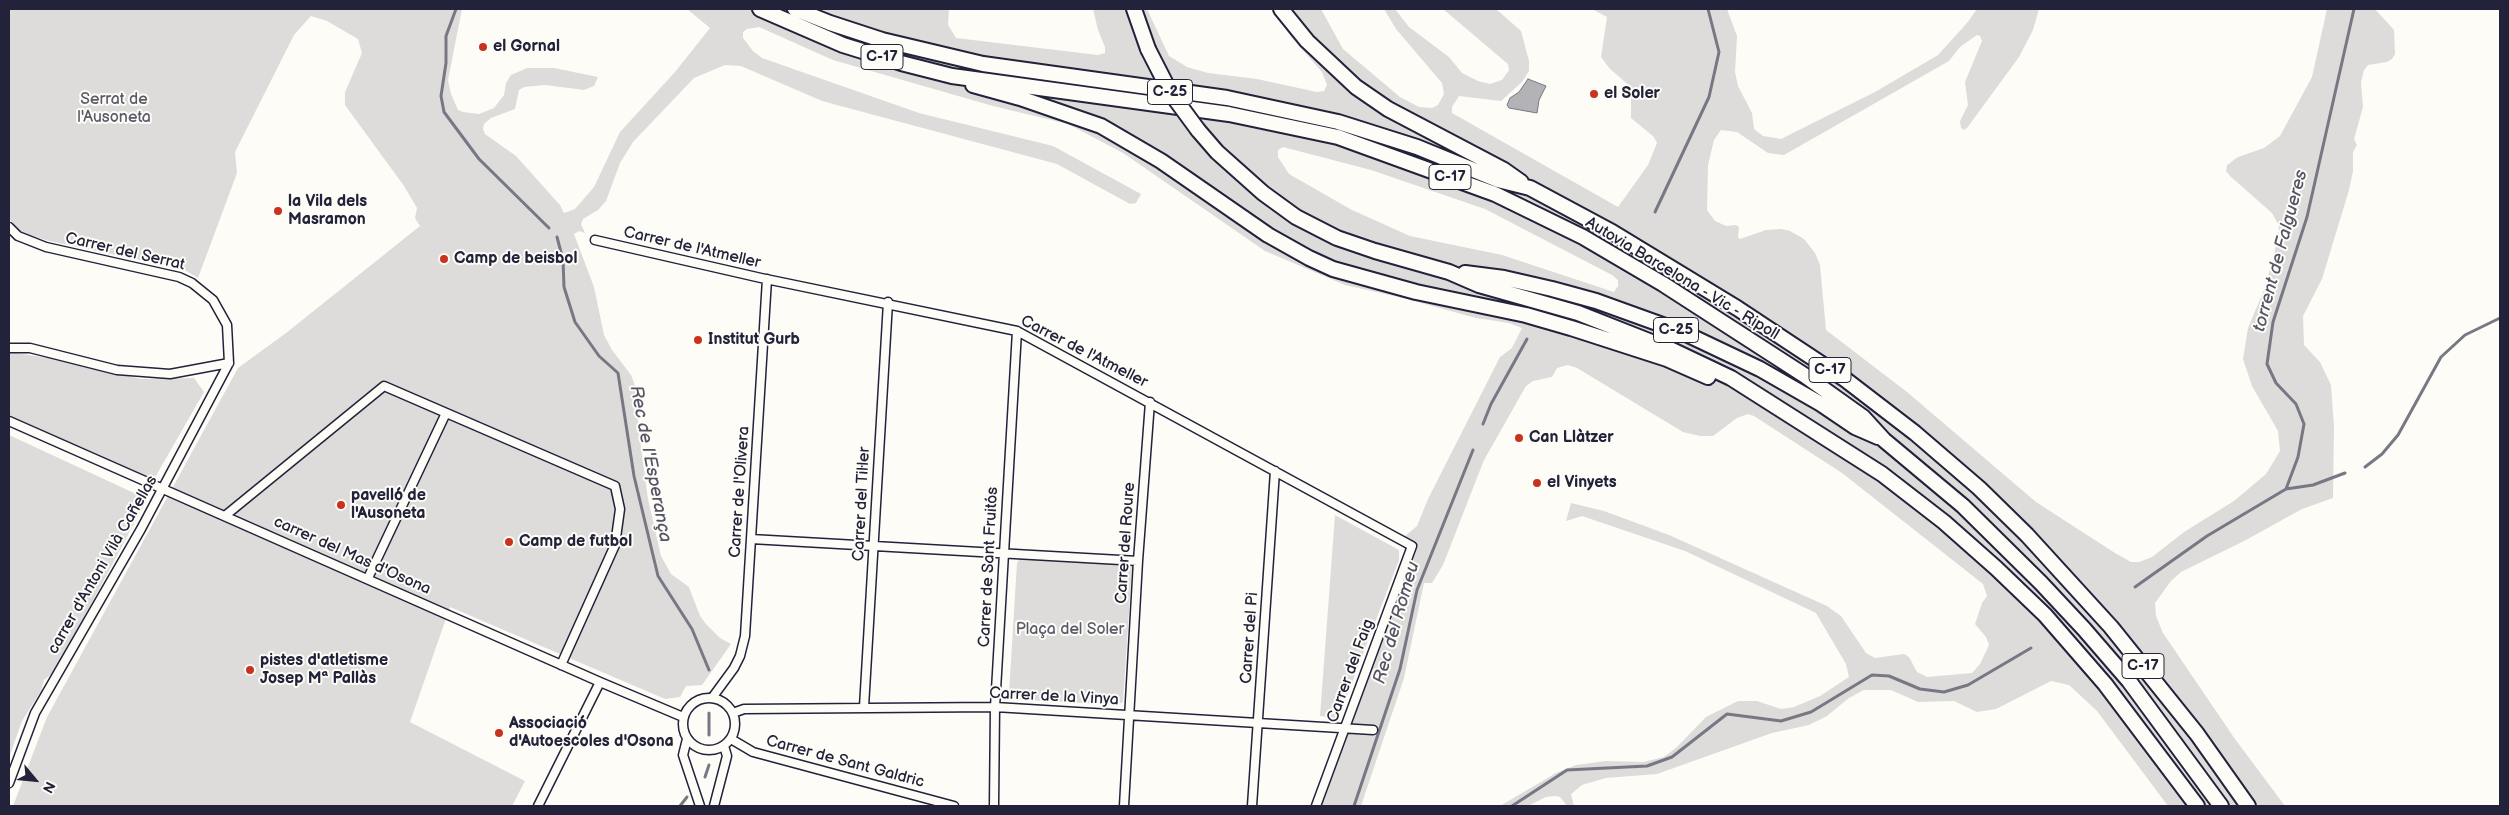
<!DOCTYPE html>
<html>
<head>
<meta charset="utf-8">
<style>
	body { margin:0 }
	#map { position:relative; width:2509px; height:815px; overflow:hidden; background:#fdfcf7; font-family:"Balsamiq Sans",sans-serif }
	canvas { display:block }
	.frame { position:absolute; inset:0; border:10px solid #22223b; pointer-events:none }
	.north { position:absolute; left:10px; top:755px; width:50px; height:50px; -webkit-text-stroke:4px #fdfcf7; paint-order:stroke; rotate:118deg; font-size:14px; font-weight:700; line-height:20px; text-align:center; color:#22223b }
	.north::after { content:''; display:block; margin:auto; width:18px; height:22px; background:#22223b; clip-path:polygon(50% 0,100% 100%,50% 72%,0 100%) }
</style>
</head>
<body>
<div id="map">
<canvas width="2509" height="815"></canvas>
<div class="frame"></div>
<div class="north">N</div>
</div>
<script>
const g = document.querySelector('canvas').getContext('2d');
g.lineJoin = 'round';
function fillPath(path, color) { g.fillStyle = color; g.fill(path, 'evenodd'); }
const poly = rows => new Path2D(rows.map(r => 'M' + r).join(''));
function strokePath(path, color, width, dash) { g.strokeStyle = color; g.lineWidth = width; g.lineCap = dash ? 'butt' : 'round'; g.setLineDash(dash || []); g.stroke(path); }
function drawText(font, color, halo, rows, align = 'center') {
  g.font = font + ' "Balsamiq Sans",sans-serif'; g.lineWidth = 4; g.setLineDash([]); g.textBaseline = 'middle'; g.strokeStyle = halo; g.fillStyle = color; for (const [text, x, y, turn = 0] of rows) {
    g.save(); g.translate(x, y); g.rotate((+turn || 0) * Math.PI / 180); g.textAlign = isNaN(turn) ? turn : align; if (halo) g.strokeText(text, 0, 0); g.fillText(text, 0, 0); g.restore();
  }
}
const green = poly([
	[9,9,462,9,448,80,451,94,458,110,463,112,479,114,494,108,504,95,506,83,511,75,527,68,554,68,598,77,594,86,584,90,545,85,524,87,519,90,515,109,491,118,484,124,483,129,485,134,516,156,560,205,564,213,575,209,594,187,620,132,675,72,710,28,687,9,949,9,948,25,956,38,1098,55,1105,53,1105,47,1098,30,1093,9,1147,9,1169,56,1187,67,1208,73,1257,79,1317,92,1324,91,1327,85,1322,72,1291,37,1272,9,1321,9,1343,49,1400,97,1419,107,1432,108,1438,105,1444,94,1442,83,1396,29,1384,9,1395,9,1409,27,1449,57,1462,73,1478,81,1490,84,1502,80,1509,70,1508,64,1443,9,1496,9,1521,31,1529,61,1529,71,1522,82,1501,101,1459,96,1452,107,1452,113,1618,207,1648,165,1657,143,1654,137,1631,118,1631,87,1610,69,1601,57,1607,17,1592,9,1727,9,1737,36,1735,72,1738,86,1752,113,1754,129,1763,136,1781,139,1875,92,1938,55,1967,23,1977,9,2039,9,2033,30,2019,57,1967,128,1964,130,1961,128,1960,121,1968,105,1965,82,1982,41,1980,36,1977,35,1960,47,1949,61,1784,155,1768,153,1737,132,1721,130,1714,140,1708,165,1707,210,1715,221,1726,226,1736,225,1739,227,1738,237,1740,239,1766,230,1781,229,1790,231,1804,239,1815,253,1820,265,1826,330,1907,392,2036,502,2115,553,2131,562,2139,562,2152,557,2184,532,2234,501,2266,474,2280,451,2278,431,2252,386,2243,359,2248,328,2264,290,2274,255,2279,230,2278,224,2272,213,2230,176,2226,171,2227,165,2238,157,2264,148,2280,136,2312,77,2327,9,2375,9,2394,30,2395,54,2392,59,2387,62,2368,65,2364,70,2361,82,2363,107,2354,139,2357,145,2353,152,2353,171,2349,190,2322,279,2303,316,2304,345,2320,362,2331,385,2334,426,2333,498,2302,509,2246,540,2181,572,2171,581,2155,603,2156,616,2163,633,2235,739,2285,806,2168,806,2097,711,2069,685,2051,681,1996,709,1977,712,1954,701,1918,702,1891,690,1864,690,1849,698,1827,716,1809,725,1772,733,1657,774,1606,778,1582,785,1571,794,1574,806,1567,806,1560,797,1555,796,1546,797,1528,806,1500,806,1556,773,1576,765,1606,761,1643,762,1664,757,1677,747,1706,717,1738,701,1757,701,1781,709,1794,707,1820,696,1849,677,1846,664,1816,613,1685,551,1582,516,1566,521,1571,503,1604,511,1669,535,1827,606,1841,616,1866,653,1875,658,1904,654,1909,657,1917,672,1927,677,1972,673,1980,664,1989,645,1986,637,1975,624,1982,603,1987,596,1983,584,1842,473,1754,416,1748,414,1737,418,1713,436,1700,436,1683,432,1577,368,1568,365,1557,368,1552,377,1533,381,1526,386,1484,460,1443,565,1432,583,1424,583,1404,678,1361,806,1321,806,1418,546,1403,538,1417,526,1428,499,1500,357,1512,348,1522,328,1509,323,1476,318,1403,298,1345,285,1265,251,1123,153,1068,124,993,106,833,60,759,27,747,29,743,32,743,38,753,51,762,58,919,113,1053,146,1141,194,1136,203,1130,204,1057,164,822,101,741,66,725,65,694,78,633,142,620,163,606,201,598,210,583,219,581,224,585,233,579,231,574,234,594,287,604,335,612,350,631,375,637,391,638,425,648,499,661,556,671,574,689,587,700,616,706,624,720,638,731,644,702,685,686,686,680,697,665,699,450,607,410,722,525,781,512,806,13,806,47,717,238,368,286,333,420,226,415,218,417,208,404,186,345,105,345,92,362,53,358,39,327,21,311,16,294,35,235,152,237,173,198,278,183,269,49,241,22,233,9,219],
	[1283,147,1371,170,1485,209,1612,275,1618,280,1618,286,1614,292,1502,255,1410,236,1352,210,1289,174,1278,157,1278,150],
	[9,352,62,360,141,379,194,378,204,392,153,481,9,415],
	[9,435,134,493,145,503,56,670,44,680,41,691,22,721,9,758],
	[1335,515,1399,550,1399,560,1340,714,1334,718,1320,716],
	[1020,558,1129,563,1132,566,1123,702,1117,705,1011,699,1009,693,1017,563]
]);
const water = poly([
	[1528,79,1546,86,1539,100,1537,113,1509,108,1507,105,1510,98,1519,92,1528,79]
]);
const stream = poly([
	[456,9,446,36,446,63,441,96,444,112,479,159,549,228],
	[1655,212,1709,97,1719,52,1708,9],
	[557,237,563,260,564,287,575,322,599,356,618,373,634,476,658,576,692,629,709,670],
	[1483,424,1491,404,1527,339],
	[2365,467,2382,454,2398,435,2441,357,2465,335,2500,318],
	[2286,489,2313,485,2345,473],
	[2135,587,2207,536,2286,489,2298,457,2304,424,2296,404,2276,383,2267,364,2273,322,2307,217,2354,9],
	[709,713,709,735],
	[705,777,709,765],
	[680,806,687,797],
	[1354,806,1400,669,1417,590,1473,450],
	[1512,806,1567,770,1647,766,1672,757,1727,714,1781,721,1811,712,1872,675,1889,676,1920,689,1944,692,1968,685,2031,648]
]);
const street = poly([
	[9,227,18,236,46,247,179,277,192,283,213,300,227,325,229,363],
	[595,240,761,278,1017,331,1412,546,1316,806],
	[9,348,30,348,117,370,170,374,229,363],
	[9,421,600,682,683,717],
	[226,515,384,386,615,486,620,509,615,545,561,665],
	[751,539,1138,561],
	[368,578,446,413],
	'683 724a26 26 0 1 1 52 0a26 26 0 1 1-52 0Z',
	[712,698,734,668,740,656,745,636,767,279],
	[864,707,888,302],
	[733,713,744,709,995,707,1373,730],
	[687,739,683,755,700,806],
	[731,739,753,752,954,806],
	[9,783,35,713,141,529,229,363],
	[538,806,600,682],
	[714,806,727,756,724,746],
	[994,806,995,707,1017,331],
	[1124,806,1138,561,1150,402],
	[1252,806,1275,471]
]);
const highway = poly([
	[760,9,843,45,901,63,952,76,1229,114,1338,137,1495,194,1583,237,1663,284,1804,375,1863,417,1884,440,1963,506,2041,583,2084,629,2129,681,2221,806],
	[795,9,830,23,882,40,983,64,1227,98,1338,122,1417,147,1498,180,1530,188,1612,232,1737,308,1846,380,1915,433,1979,488,2027,535,2111,627,2197,734,2248,806],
	[1134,9,1148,49],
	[1281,9,1307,41,1356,87,1388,109,1504,170,1521,182],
	[973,85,1020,98,1101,126,1161,161,1268,235,1309,258,1333,269,1416,292,1526,315,1571,328,1667,359,1708,377],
	[1198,130,1217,152,1263,193,1296,217,1337,238,1375,251,1449,272,1479,285,1578,313,1672,350,1731,378,1882,474,1944,522,1996,568,2045,615,2105,684,2197,806],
	[1465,273,1504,278,1552,289,1596,301,1682,332,1760,369,1821,404,1855,427,1878,437]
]);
const highwayBridge = poly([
	[1148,49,1170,92,1198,130]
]);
const markers = [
	[483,47,5,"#c8321e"],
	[1594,94,5,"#c8321e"],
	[278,211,5,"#c8321e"],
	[444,259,5,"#c8321e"],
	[698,340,5,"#c8321e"],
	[1519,438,5,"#c8321e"],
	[1537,483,5,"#c8321e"],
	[341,505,5,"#c8321e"],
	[509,542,5,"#c8321e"],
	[250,670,5,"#c8321e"],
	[499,733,5,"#c8321e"]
];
const shields = [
	[882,57,42],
	[1170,92,45],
	[1450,177,42],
	[1676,330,45],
	[1830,370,42],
	[2143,666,42]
];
const shieldNames = [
	["C-17",882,57],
	["C-25",1170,92],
	["C-17",1450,177],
	["C-25",1676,330],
	["C-17",1830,370],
	["C-17",2143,666]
];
const poiNames = [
	["el Gornal",493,47],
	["el Soler",1604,94],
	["la Vila dels",288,202],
	["Masramon",288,220],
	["Camp de beisbol",454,259],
	["Institut Gurb",708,340],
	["Can Llàtzer",1529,438],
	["el Vinyets",1547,483],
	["pavelló de",351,496],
	["l'Ausoneta",351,514],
	["Camp de futbol",519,542],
	["pistes d'atletisme",260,661],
	["Josep Mª Pallàs",260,679],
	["Associació",509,724],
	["d'Autoescoles d'Osona",509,742]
];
const parkNames = [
	["Serrat de",114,100],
	["l'Ausoneta",114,118],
	["Plaça del Soler",1070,630]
];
const streetNames = [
	["Carrer de l'Atmeller",692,248,13],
	["Carrer del Serrat",125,252,13],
	["Autovia Barcelona - Vic - Ripoll",1682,279,31],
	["Carrer de l'Atmeller",1084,352,27],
	["Carrer de l'Olivera",740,492,-86],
	["Carrer del Til·ler",862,504,-87],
	["Carrer del Roure",1126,543,-86],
	["carrer del Mas d'Osona",352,556,24],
	["carrer d'Antoni Vilà Cañellas",103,565,-60],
	["Carrer de Sant Fruitós",989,567,-87],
	["Carrer del Pi",1250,638,-86],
	["Carrer del Faig",1351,671,-70],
	["Carrer de la Vinya",1054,697,3],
	["Carrer de Sant Galdric",845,762,15]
];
const waterNames = [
	["torrent de Falgueres",2281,251,-75],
	["Rec de l'Esperança",650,464,79],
	["Rec del Romeu",1397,623,-74]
];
fillPath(green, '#dddcdb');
fillPath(water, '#b2b2b7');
strokePath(water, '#787885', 1);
strokePath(stream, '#787885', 3);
strokePath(street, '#22223b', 11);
strokePath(highway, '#22223b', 18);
strokePath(street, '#fdfcf7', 8);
strokePath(highway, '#fdfcf7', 14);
strokePath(highwayBridge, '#22223b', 18, []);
strokePath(highwayBridge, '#fdfcf7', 14);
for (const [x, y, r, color] of markers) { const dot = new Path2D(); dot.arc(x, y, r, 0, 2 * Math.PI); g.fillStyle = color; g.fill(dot); strokePath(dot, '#fdfcf7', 2); }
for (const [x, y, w] of shields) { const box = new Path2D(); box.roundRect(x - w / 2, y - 12.5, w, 25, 4); g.fillStyle = '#fdfcf7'; g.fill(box); strokePath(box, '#22223b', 1); }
drawText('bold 15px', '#22223b', null, shieldNames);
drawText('bold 16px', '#22223b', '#fdfcf7', poiNames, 'left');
drawText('16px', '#5a5a6b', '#fdfcf7', parkNames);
drawText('16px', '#22223b', '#fdfcf7', streetNames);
drawText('italic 18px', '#545466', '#fdfcf7', waterNames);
</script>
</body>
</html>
